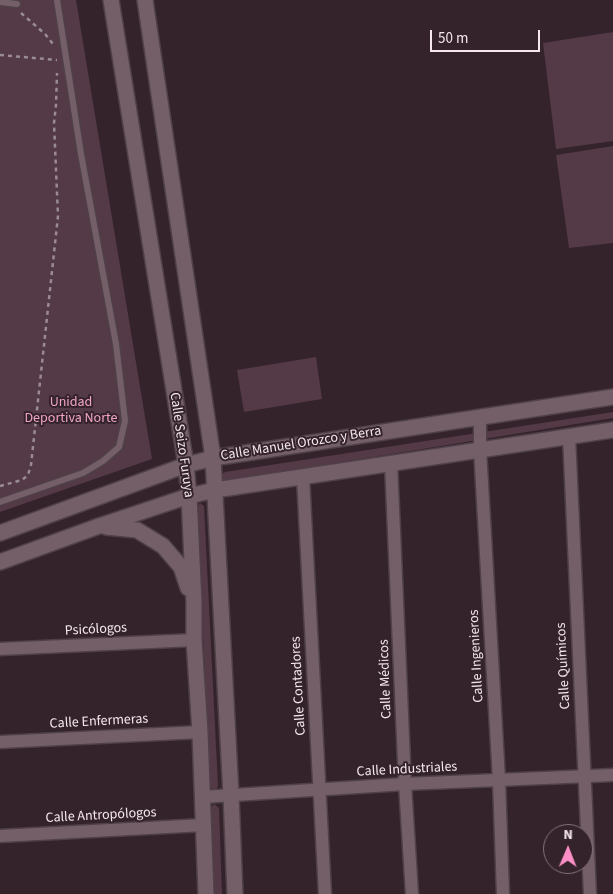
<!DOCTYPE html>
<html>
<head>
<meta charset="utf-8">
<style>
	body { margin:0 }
	#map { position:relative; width:613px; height:894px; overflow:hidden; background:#34232b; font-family:"Source Sans 3",sans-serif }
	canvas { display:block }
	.north { position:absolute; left:543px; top:824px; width:50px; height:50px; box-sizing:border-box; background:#34232b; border:1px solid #817179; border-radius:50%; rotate:1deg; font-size:14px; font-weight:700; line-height:20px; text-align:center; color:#f4e7ed }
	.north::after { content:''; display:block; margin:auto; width:18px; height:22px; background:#fb8fc5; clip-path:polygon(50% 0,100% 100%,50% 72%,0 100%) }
	.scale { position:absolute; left:430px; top:30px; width:110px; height:22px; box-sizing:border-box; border:2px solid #f4e7ed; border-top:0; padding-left:6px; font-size:15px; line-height:18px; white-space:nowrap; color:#f4e7ed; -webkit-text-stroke:4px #34232b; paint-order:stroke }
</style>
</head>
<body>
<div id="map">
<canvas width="613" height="894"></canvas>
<div class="north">N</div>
<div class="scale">50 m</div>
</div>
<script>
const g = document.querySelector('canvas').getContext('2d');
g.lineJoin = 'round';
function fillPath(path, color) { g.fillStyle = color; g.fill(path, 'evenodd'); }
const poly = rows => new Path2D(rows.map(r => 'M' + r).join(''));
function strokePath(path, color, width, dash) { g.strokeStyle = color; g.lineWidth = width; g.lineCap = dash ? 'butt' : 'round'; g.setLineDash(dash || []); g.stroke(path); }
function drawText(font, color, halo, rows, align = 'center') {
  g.font = font + ' "Source Sans 3",sans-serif'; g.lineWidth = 4; g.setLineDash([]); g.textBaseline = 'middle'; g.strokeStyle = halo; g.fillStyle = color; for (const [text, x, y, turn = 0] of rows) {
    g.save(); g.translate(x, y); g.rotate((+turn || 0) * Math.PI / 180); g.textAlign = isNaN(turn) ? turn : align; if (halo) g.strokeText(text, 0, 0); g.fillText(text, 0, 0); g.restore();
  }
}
const green = poly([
	[0,0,76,0,152,459,0,512],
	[613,32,613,141,556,149,543,43],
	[613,146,613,243,569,248,556,155],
	[316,357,322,399,244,412,237,370],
	[613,412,613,418,226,481,220,481,220,475,225,472],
	[200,503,204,506,218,786,215,791,210,787,197,508],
	[214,804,219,808,222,894,214,894,211,808]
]);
const path = poly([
	[21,13,45,34,53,44],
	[0,55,57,60],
	[0,486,22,480,28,475,31,465,58,216,54,123,56,105,57,73]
]);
const service = poly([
	[0,2,17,4],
	[0,502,83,473,103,461,119,447,125,421,116,344,81,154,57,0]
]);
const minor = poly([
	[480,417,480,449,499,780,503,894],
	[569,436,590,894],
	[391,463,405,784,412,894],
	[303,477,325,894],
	[0,649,194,640],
	[0,742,200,732],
	[203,797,405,784,613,775],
	[0,836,204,825]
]);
const tertiary = poly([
	[111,0,186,465,189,496,194,603,194,640,200,732,206,894],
	[145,0,213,458,231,795,235,894],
	[106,527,137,530,163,546,181,567,188,588],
	[0,533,186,465,213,458,613,397],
	[0,562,99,526,189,496,215,490,613,430]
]);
const parkNames = [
	["Unidad",71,403],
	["Deportiva Norte",71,419]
];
const streetNames = [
	["Calle Manuel Orozco y Berra",301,444,-9],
	["Calle Seizo Furuya",181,445,82],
	["Psicólogos",96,630,-3],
	["Calle Ingenieros",477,656,-93],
	["Calle Químicos",564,666,-93],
	["Calle Médicos",386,679,-92],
	["Calle Contadores",299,686,-93],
	["Calle Enfermeras",99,722,-3],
	["Calle Industriales",407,770,-3],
	["Calle Antropólogos",101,816,-3]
];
fillPath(green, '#543946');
strokePath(service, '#4f4147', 9);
strokePath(minor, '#4f4147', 15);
strokePath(tertiary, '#4f4147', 18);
strokePath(path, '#9b8c93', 2.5, [4, 4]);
strokePath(service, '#745f68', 6);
strokePath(minor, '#745f68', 12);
strokePath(tertiary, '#745f68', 15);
drawText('14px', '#f1a4c8', '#34232b', parkNames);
drawText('14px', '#f4e7ed', '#34232b', streetNames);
</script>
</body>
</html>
